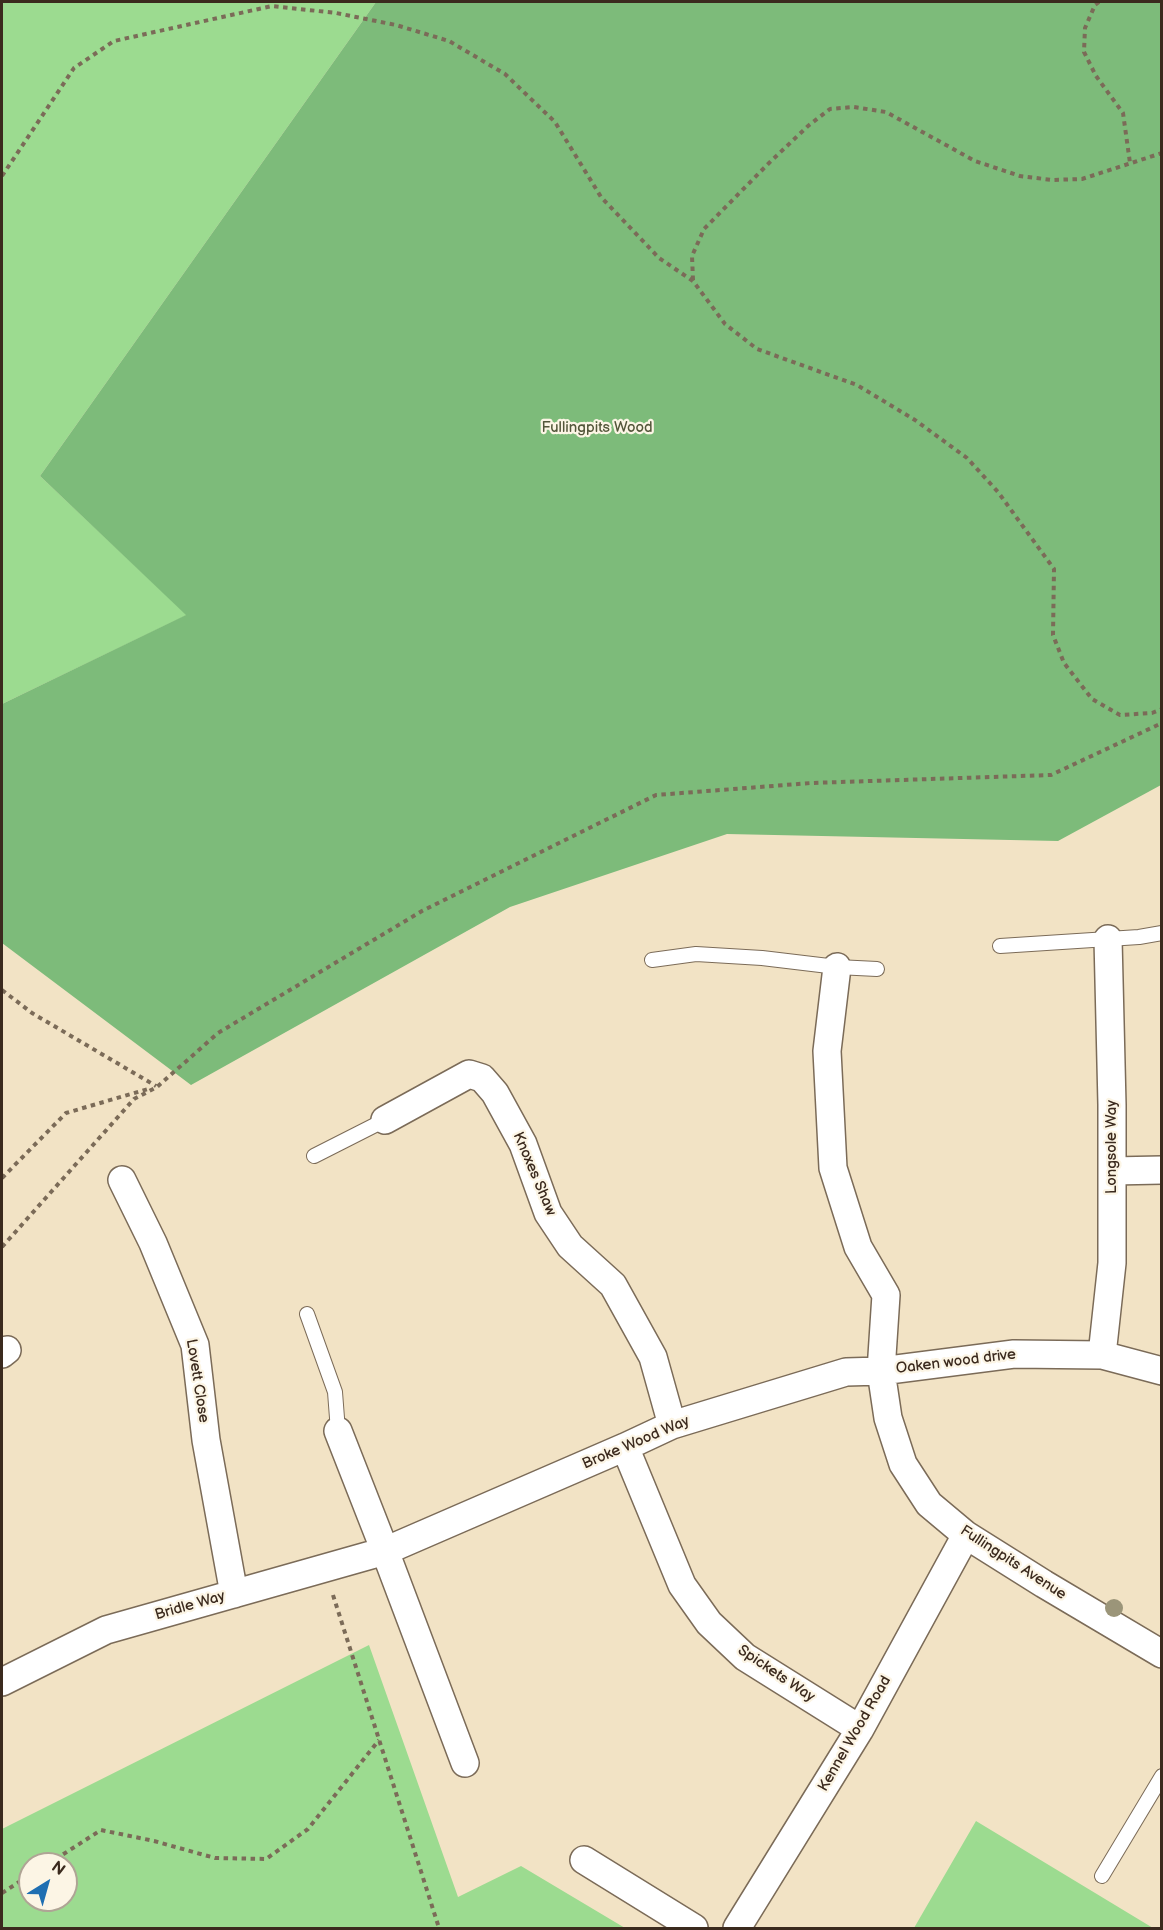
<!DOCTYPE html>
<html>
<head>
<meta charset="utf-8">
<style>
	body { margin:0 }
	#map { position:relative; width:1163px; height:1930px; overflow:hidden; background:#f2e3c5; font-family:"Balsamiq Sans",sans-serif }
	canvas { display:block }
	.frame { position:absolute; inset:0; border:3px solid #3b2a1e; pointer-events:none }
	.north { position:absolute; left:18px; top:1852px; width:60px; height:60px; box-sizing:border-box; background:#fcf5e5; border:2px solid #afa495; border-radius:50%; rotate:37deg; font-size:16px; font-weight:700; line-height:24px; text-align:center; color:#3b2a1e }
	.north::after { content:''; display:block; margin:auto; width:21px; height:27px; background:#1f6fb2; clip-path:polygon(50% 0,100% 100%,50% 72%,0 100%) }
</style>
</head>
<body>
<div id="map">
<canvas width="1163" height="1930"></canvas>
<div class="frame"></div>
<div class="north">N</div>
</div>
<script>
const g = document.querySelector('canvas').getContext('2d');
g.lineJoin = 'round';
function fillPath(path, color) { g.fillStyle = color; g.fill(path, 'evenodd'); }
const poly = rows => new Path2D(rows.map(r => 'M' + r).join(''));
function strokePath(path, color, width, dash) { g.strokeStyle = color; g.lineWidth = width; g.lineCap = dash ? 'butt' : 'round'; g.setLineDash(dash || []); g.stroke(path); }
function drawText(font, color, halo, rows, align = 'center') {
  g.font = font + ' "Balsamiq Sans",sans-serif'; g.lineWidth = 4.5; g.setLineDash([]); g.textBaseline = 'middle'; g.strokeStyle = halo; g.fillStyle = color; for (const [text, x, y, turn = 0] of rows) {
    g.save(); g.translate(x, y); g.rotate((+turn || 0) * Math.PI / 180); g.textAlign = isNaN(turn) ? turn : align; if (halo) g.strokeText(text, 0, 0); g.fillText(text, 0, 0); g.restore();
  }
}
const green = poly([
	[2,2,376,2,40,476,187,615,2,704],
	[369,1645,458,1897,521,1866,625,1928,2,1928,2,1829],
	[30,1864,66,1864,66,1900,30,1900],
	[976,1821,1153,1928,914,1928]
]);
const forest = poly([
	[376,2,1161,2,1161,785,1058,841,727,834,510,907,191,1085,2,943,2,704,186,615,40,476]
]);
const path = poly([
	[1099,2,1095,5,1085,28,1084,52,1096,76,1123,113,1130,163],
	[2,176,74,68,114,41,272,6,336,13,396,25,449,41,505,74,555,122,601,197,659,258,693,281,725,324,757,349,857,385,915,420,967,458,998,492,1054,569,1053,635,1064,663,1092,699,1120,715,1152,713,1162,709],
	[693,280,692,256,704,229,769,163,808,126,830,109,854,107,886,112,975,161,1020,176,1052,180,1082,179,1162,153],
	[2,990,32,1013,156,1086],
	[2,1178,66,1113,148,1089],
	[2,1247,134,1099,157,1087,218,1033,422,911,656,795,811,783,1051,775,1162,723],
	[333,1595,439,1928],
	[48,1864,101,1830,154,1841,215,1858,266,1859,308,1829,379,1740],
	[2,1893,30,1875]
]);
const service = poly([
	[1000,946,1139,937,1162,933],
	[652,960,696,954,762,958,837,967,877,969],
	[314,1156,385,1120],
	[307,1314,335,1392,338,1431],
	[1102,1876,1162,1776]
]);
const minor = poly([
	[837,967,827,1051,833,1168,858,1247,886,1295,881,1371,888,1418,903,1464,929,1504,966,1535,1044,1584,1162,1654],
	[385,1120,469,1074,482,1078,495,1093,523,1144,548,1213,570,1246,613,1285,653,1357,672,1425],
	[1112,1171,1162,1170],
	[122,1180,153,1243,195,1345,206,1440,234,1594],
	[2,1354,7,1350],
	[1102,1355,1112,1263,1112,1105,1108,939],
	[625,1447,682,1585,709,1623,745,1657,860,1729],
	[2,1682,106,1630,385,1551,338,1431],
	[465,1763,385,1551,625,1447,672,1425,846,1372,881,1371,1014,1354,1102,1355,1162,1371],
	[584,1860,694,1928],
	[737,1928,860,1729,966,1535]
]);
const trees = [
	[1114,1608]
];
const parkNames = [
	["Fullingpits Wood",597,428]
];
const streetNames = [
	["Longsole Way",1112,1147,-90],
	["Knoxes Shaw",534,1174,67],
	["Oaken wood drive",956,1362,-7],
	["Lovett Close",197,1381,81],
	["Broke Wood Way",636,1443,-23],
	["Fullingpits Avenue",1013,1563,33],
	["Bridle Way",190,1606,-16],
	["Spickets Way",776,1674,34],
	["Kennel Wood Road",855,1734,-60]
];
fillPath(green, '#9cdb90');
fillPath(forest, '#7dbb7a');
strokePath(service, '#7b6b58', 16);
strokePath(minor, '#7b6b58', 30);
strokePath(path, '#7b6b58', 4, [4.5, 4.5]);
strokePath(service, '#fff', 14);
strokePath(minor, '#fff', 27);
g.fillStyle = '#9b9579';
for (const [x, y] of trees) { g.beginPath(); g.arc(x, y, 9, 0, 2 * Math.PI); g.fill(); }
drawText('15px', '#53563a', '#fcf5e5', parkNames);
drawText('15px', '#3b2a1e', '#fcf5e5', streetNames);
</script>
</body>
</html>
